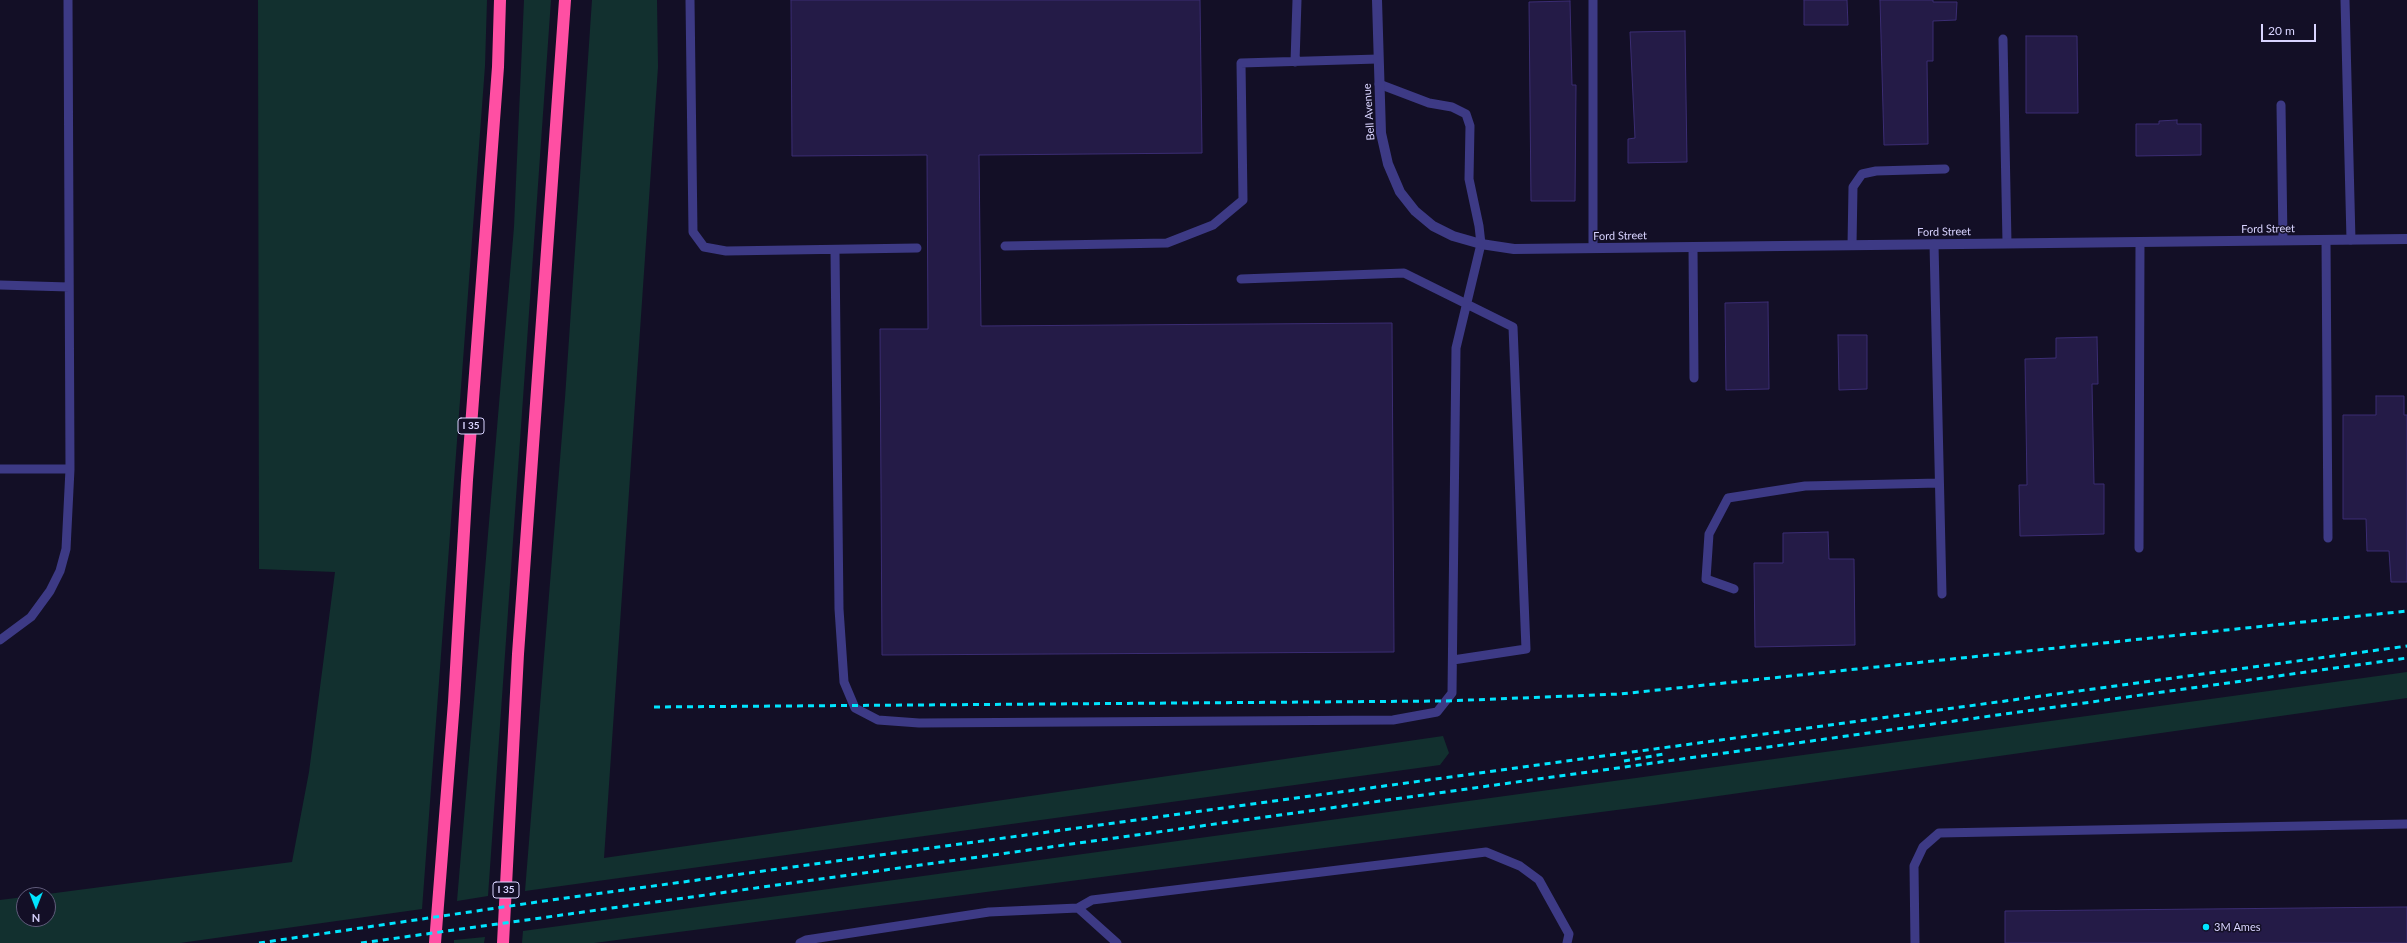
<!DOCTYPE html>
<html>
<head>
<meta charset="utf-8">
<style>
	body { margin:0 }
	#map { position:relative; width:2407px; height:943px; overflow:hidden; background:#130f26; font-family:Lato,sans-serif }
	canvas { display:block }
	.north { position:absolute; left:16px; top:887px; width:40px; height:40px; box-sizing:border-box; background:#130f26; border:1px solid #625e7d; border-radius:50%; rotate:180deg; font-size:11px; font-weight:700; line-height:16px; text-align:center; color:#d9d4ff }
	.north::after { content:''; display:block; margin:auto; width:14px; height:18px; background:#00e5ff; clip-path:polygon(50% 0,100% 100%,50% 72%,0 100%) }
	.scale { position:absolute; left:2261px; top:24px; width:55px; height:18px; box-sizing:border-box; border:2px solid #d9d4ff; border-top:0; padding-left:5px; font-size:12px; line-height:14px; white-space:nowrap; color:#d9d4ff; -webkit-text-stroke:3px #130f26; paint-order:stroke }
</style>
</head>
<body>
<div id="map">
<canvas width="2407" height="943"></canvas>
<div class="north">N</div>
<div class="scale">20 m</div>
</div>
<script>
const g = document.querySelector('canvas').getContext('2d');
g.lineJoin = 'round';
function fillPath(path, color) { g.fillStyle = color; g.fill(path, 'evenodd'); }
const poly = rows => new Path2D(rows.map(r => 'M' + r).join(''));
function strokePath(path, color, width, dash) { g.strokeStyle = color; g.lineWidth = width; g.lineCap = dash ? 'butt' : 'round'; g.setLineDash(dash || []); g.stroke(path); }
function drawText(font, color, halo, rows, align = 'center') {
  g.font = font + ' Lato,sans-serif'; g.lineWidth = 3; g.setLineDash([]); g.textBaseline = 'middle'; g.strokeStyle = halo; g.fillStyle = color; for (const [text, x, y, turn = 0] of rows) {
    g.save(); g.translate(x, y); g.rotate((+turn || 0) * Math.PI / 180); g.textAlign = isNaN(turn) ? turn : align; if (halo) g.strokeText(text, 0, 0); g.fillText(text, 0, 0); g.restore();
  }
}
const green = poly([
	[258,0,487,0,485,66,422,909,180,943,0,943,0,900,24,897,24,919,48,919,48,895,40,895,292,862,309,772,335,572,259,569],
	[524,0,551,0,488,896,457,901,514,227],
	[592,0,657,0,658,67,604,858,1443,736,1449,753,1440,765,525,891,565,398],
	[2407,672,2407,698,1655,805,594,943,522,943,523,931],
	[485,937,484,943,454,943,454,940]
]);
const building = poly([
	[791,0,1200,0,1202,153,979,155,981,326,1392,323,1394,652,882,655,880,329,928,329,927,155,792,156,791,0],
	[1804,0,1847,0,1848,25,1804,25,1804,0],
	[1880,0,1933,0,1933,2,1957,2,1956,20,1933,21,1933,61,1927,61,1928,144,1884,145,1880,0],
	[1570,1,1572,85,1576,85,1575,201,1531,201,1529,2,1570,1],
	[1685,31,1687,162,1628,163,1628,139,1635,138,1630,32,1685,31],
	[2026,36,2077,36,2078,113,2026,113,2026,36],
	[2177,120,2177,124,2201,124,2201,155,2136,156,2136,124,2159,124,2159,121,2177,120],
	[1768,302,1769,389,1726,390,1725,303,1768,302],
	[1838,335,1867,335,1867,389,1839,390,1838,335],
	[2097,337,2098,384,2092,384,2094,484,2104,484,2104,534,2020,536,2019,485,2027,485,2025,359,2056,358,2056,338,2097,337],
	[2376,396,2404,396,2404,415,2407,415,2407,582,2391,582,2389,551,2367,551,2366,519,2343,519,2343,415,2376,415,2376,396],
	[1828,532,1829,559,1854,559,1855,645,1755,647,1754,563,1783,563,1783,533,1828,532],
	[2407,907,2407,943,2005,943,2005,911,2407,907]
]);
const lane = poly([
	[690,0,693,232,704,247,726,251,917,248],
	[1593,0,1593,248],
	[2345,0,2351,240],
	[2003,39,2007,243],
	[1295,62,1297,0],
	[2281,105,2283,240],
	[2326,240,2328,538],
	[1934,244,1942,594],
	[1852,245,1853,187,1862,174,1876,171,1945,169],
	[1005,246,1167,243,1213,225,1243,200,1241,63,1378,59],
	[1693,247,1694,378],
	[835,251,839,609,844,682,855,708,878,720,919,723,1393,720,1437,712,1452,693,1456,348,1481,244,1479,226,1469,179,1470,126,1466,114,1452,107,1429,103,1379,84],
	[1241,279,1404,273,1513,327,1526,649,1453,660],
	[0,285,69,287],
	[0,469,70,469],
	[2139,548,2140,242],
	[1734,589,1706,579,1709,534,1728,498,1805,486,1939,483],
	[0,640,31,617,50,591,60,571,66,549,70,469,68,0],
	[1078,908,1117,943],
	[800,943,806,940,989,912,1078,908,1092,900,1486,852,1520,866,1539,880,1569,934,1567,943],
	[1915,943,1914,866,1923,847,1939,833,2407,824]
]);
const street = poly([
	[1377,0,1381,133,1388,164,1400,192,1415,211,1433,226,1453,236,1481,244,1514,249,2407,239]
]);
const highway = poly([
	[435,943,454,702,467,480,498,67,500,0],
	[503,943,518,654,565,0]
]);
const rail = poly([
	[654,707,1446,701,1620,694,2407,611],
	[1624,761,1664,754],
	[259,943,544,901,2407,646],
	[361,943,2407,658]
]);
const markers = [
	[2206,927,4,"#00e5ff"]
];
const shields = [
	[471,426,26],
	[506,890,26]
];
const shieldNames = [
	["I 35",471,426],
	["I 35",506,890]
];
const streetNames = [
	["Bell Avenue",1369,112,-94],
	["Ford Street",2268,229,-1],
	["Ford Street",1944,232,-1],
	["Ford Street",1620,236,-1]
];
const poiNames = [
	["3M Ames",2214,927]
];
fillPath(green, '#12302f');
fillPath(building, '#241b47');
strokePath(building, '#3b2d73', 1);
strokePath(lane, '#3d3a85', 9);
strokePath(street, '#3d3a85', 10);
strokePath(highway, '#ff4fa3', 12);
strokePath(rail, '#00e5ff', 3, [6, 5]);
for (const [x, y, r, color] of markers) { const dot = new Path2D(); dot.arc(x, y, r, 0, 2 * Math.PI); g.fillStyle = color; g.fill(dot); strokePath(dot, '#130f26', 1.5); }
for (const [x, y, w] of shields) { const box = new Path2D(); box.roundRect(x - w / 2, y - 8, w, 16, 3); g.fillStyle = '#130f26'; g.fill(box); strokePath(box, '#d9d4ff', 1); }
drawText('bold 10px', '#d9d4ff', null, shieldNames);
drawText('11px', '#d9d4ff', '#130f26', streetNames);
drawText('11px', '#d9d4ff', '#130f26', poiNames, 'left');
</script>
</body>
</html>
